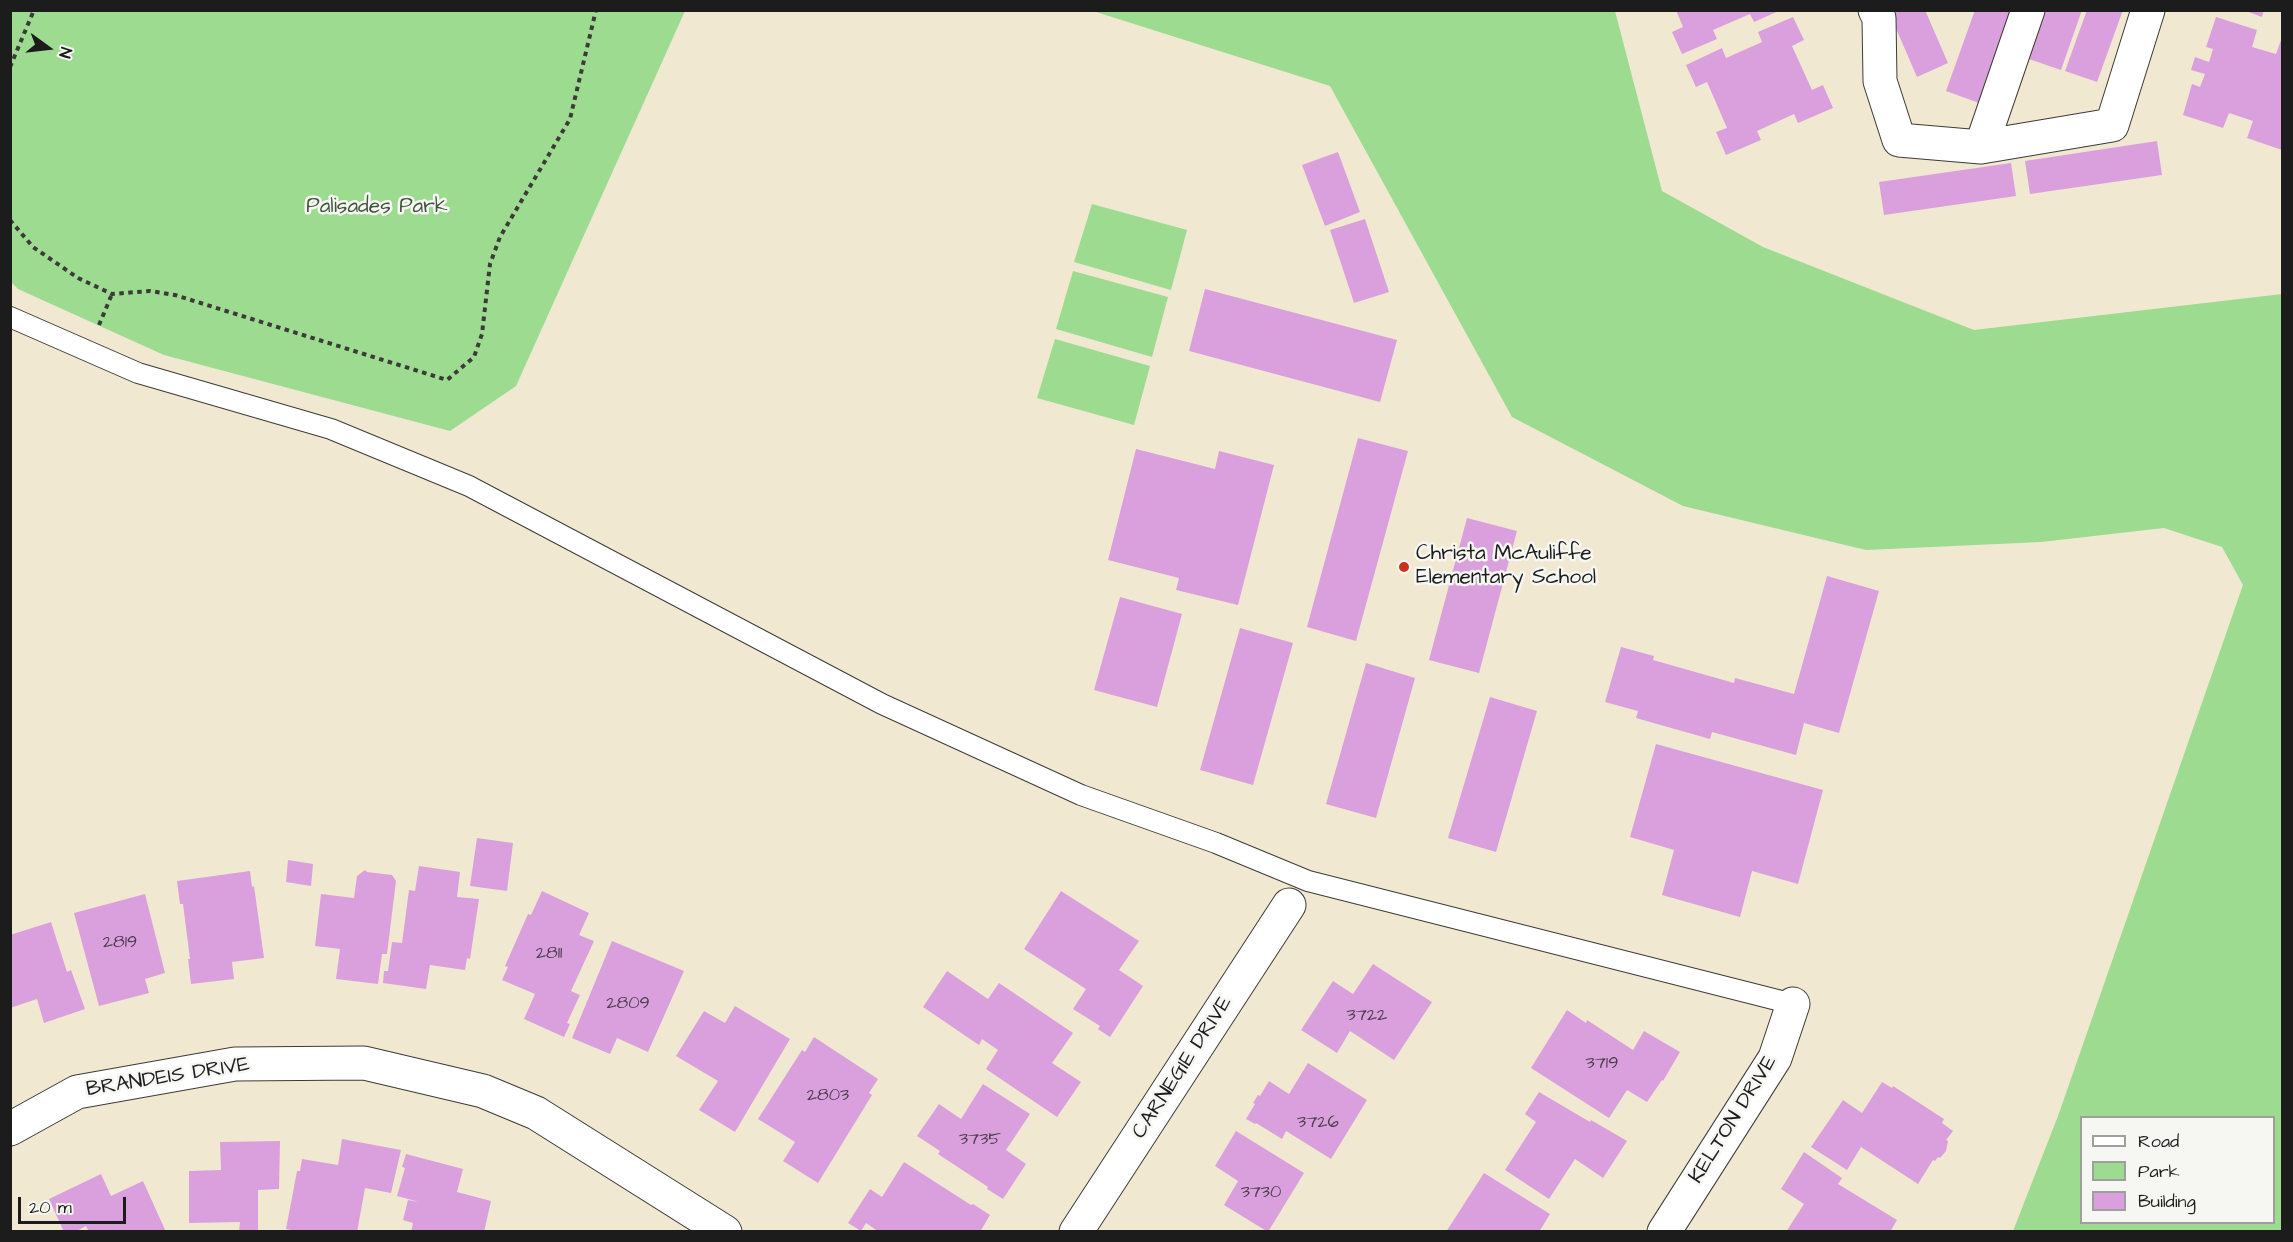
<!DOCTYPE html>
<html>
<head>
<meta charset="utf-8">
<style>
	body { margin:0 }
	#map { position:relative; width:2293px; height:1242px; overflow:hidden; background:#f1e8d2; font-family:"Architects Daughter",sans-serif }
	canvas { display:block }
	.frame { position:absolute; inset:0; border:12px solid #1c1c1c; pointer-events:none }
	.legend { position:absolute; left:2080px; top:1116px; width:195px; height:108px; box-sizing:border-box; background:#f6f6f2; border:2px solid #9f9f9c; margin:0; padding:8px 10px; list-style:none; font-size:18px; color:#1c1c1c }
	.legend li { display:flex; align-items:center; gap:12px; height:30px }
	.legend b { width:30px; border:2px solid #9f9f9c }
	.north { position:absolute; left:18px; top:18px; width:60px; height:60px; -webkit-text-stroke:4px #f6f6f2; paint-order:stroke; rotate:105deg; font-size:16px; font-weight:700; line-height:24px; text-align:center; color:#1c1c1c }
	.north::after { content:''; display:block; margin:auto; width:21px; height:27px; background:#1c1c1c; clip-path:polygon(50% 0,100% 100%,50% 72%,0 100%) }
	.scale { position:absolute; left:18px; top:1197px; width:108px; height:27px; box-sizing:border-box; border:3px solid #1c1c1c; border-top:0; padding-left:8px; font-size:18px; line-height:21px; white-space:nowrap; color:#1c1c1c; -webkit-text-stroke:4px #f6f6f2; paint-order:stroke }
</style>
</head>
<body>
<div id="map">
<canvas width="2293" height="1242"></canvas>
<div class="frame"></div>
<ul class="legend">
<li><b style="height:8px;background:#fff"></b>Road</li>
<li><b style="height:16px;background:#9cdb90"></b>Park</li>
<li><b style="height:16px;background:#daa0dd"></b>Building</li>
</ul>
<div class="north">N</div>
<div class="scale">20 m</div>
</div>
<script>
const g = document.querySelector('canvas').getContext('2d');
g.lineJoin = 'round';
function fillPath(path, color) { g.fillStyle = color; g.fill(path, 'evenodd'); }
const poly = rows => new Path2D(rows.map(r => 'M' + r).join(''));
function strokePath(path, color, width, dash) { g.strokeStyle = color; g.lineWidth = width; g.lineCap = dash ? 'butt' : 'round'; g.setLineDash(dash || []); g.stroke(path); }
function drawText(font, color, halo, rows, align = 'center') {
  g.font = font + ' "Architects Daughter",sans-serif'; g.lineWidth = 5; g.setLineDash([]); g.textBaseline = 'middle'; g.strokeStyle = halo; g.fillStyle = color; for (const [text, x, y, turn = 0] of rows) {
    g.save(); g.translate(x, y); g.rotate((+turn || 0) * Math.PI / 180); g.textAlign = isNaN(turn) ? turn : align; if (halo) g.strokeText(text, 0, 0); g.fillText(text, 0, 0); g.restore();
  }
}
const green = poly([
	[10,11,11,10,685,11,516,386,450,431,164,355,18,289,11,282],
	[1093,11,1615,11,1662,191,1763,247,1974,330,2282,294,2282,1231,2013,1231,2058,1116,2243,585,2222,547,2164,528,2041,542,1866,550,1683,506,1512,417,1330,86],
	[2082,1118,2274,1118,2274,1222,2082,1222],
	[1092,204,1187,230,1171,290,1074,262],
	[1073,271,1168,297,1152,357,1056,329],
	[1055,339,1150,366,1134,425,1037,398]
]);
const building = poly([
	[1676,10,1781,10,1754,22,1750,14,1713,30,1717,39,1682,54,1672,32,1683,27],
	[1888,10,1925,10,1948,63,1917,77],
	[1975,10,2012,10,1979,103,1946,91],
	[2046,10,2082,10,2061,70,2029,59],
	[2087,10,2123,10,2097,82,2065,71],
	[2243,10,2264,10,2262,17],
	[1793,17,1804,40,1792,46,1812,90,1823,85,1833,108,1798,123,1794,114,1757,131,1761,140,1726,155,1716,132,1727,128,1707,82,1696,87,1686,65,1722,48,1726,58,1762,42,1758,32],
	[2216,17,2257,30,2252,47,2276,54,2281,40,2282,40,2282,150,2247,138,2253,121,2229,113,2223,128,2183,115,2192,84,2200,87,2205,74,2191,70,2195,57,2209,62,2213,49,2206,47],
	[2157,141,2162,175,2030,194,2025,161],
	[1338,152,1360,212,1325,226,1302,165],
	[2011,163,2016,196,1884,215,1879,182],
	[1365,219,1389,292,1354,303,1330,230],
	[1205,289,1397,340,1380,402,1189,351],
	[1358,438,1408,451,1356,641,1307,627],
	[1136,449,1215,469,1219,451,1274,465,1238,605,1176,590,1179,578,1108,560],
	[1467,518,1517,531,1479,673,1429,660],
	[1827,576,1879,591,1839,733,1804,723,1796,755,1712,732,1710,739,1636,718,1638,711,1605,702,1621,647,1654,656,1653,660,1734,683,1735,678,1794,694],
	[1120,597,1182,614,1157,707,1094,690],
	[1240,628,1293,643,1253,785,1200,770],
	[1366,663,1415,678,1376,818,1326,804],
	[1490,697,1537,711,1496,852,1448,838],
	[1656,744,1823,790,1798,884,1752,871,1740,917,1662,895,1674,850,1630,837],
	[477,838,513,843,507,891,470,886],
	[288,860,313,864,311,886,286,882],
	[419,866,460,872,457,897,479,899,470,959,467,958,465,970,430,965,426,989,383,983,384,971,388,971,392,942,402,943,409,890,415,891],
	[365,870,367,872,392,875,396,881,387,954,382,954,378,984,336,979,340,949,315,946,321,894,354,898,357,876],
	[250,871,252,887,254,886,264,958,232,962,234,979,191,984,188,959,190,959,183,904,180,904,177,881],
	[542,891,589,913,579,935,594,941,571,991,580,995,567,1023,570,1024,564,1037,524,1019,535,994,502,980,508,967,505,966,528,914,531,915],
	[1061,891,1139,941,1119,970,1143,986,1110,1037,1098,1029,1100,1026,1073,1009,1086,989,1024,949],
	[145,894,165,973,145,979,149,993,99,1006,74,913],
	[51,922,67,972,71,970,85,1009,44,1023,37,999,10,1008,10,935],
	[612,941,684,971,648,1052,617,1038,610,1054,572,1038],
	[1373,964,1432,1002,1394,1060,1350,1031,1337,1053,1301,1030,1333,981,1353,994],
	[947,971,988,999,999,983,1073,1033,1052,1063,1081,1082,1057,1117,986,1069,998,1050,982,1039,979,1045,923,1007],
	[735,1006,790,1039,735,1132,699,1110,718,1081,676,1056,704,1011,725,1023],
	[1567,1010,1586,1023,1587,1020,1633,1050,1644,1031,1680,1052,1663,1081,1662,1080,1647,1102,1627,1090,1609,1118,1531,1068],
	[814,1037,878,1079,869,1093,872,1095,818,1183,783,1161,795,1142,758,1119,802,1050,805,1052],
	[1308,1063,1367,1100,1331,1159,1286,1131,1282,1139,1256,1123,1255,1124,1246,1119,1255,1104,1253,1103,1258,1095,1260,1096,1269,1081,1289,1094],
	[1882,1082,1892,1088,1893,1086,1944,1119,1942,1123,1953,1131,1946,1140,1948,1141,1946,1151,1940,1158,1938,1157,1935,1161,1933,1160,1918,1184,1861,1147,1847,1170,1811,1147,1843,1100,1862,1113],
	[983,1084,1030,1114,1006,1150,1026,1164,1003,1199,987,1189,988,1187,938,1154,940,1151,917,1136,939,1104,961,1119],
	[1539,1092,1590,1122,1591,1120,1627,1141,1603,1178,1575,1159,1549,1199,1505,1170,1536,1122,1525,1114],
	[1236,1131,1304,1173,1268,1232,1224,1205,1238,1181,1215,1166],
	[342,1139,401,1150,391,1193,365,1188,357,1232,301,1232,286,1229,297,1171,300,1171,302,1159,338,1165],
	[280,1141,279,1189,258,1190,258,1232,239,1232,240,1222,189,1223,189,1171,221,1170,220,1142],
	[1804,1152,1842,1178,1838,1184,1897,1220,1890,1232,1786,1232,1804,1204,1781,1189],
	[406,1154,463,1169,457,1192,491,1201,484,1232,411,1232,413,1223,403,1220,408,1200,419,1202,397,1196,405,1168,402,1167],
	[904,1162,971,1205,973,1204,990,1215,980,1232,879,1232,866,1223,861,1231,848,1223,870,1189,882,1197],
	[1484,1173,1550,1214,1539,1232,1446,1232],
	[101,1174,111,1196,143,1181,166,1232,89,1232,86,1226,75,1232,64,1232,49,1199]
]);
const path = poly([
	[10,67,34,10],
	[10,220,33,247,78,278,112,294,150,291,175,295,447,380,474,357,482,334,490,264,500,237,570,119,596,10],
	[99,325,112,294]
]);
const service = poly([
	[10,317,138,373,331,429,469,486,882,704,1081,795,1216,843,1308,881,1793,1004]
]);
const minor = poly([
	[1875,10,1879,18,1880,81,1899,140,1981,147,2028,10],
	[1981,147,2112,125,2148,10],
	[10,1129,77,1092,235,1064,364,1063,483,1091,536,1113,725,1232],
	[1076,1232,1289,905],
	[1664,1232,1775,1058,1793,1004]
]);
const markers = [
	[1404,567,6,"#c8321e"]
];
const numberNames = [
	["2819",120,943],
	["2811",549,954],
	["2809",628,1004],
	["3722",1367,1016],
	["3719",1602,1064],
	["2803",828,1096],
	["3726",1318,1123],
	["3735",980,1140],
	["3730",1261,1193]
];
const parkNames = [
	["Palisades Park",377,208]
];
const poiNames = [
	["Christa McAuliffe",1416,555],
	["Elementary School",1416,579]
];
const streetNames = [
	["CARNEGIE DRIVE",1183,1068,-57],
	["BRANDEIS DRIVE",168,1078,-9],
	["KELTON DRIVE",1734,1120,-58]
];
fillPath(green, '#9cdb90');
fillPath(building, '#daa0dd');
strokePath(service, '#3c3b37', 22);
strokePath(minor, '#3c3b37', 35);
strokePath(path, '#3c3b37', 4, [4.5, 4.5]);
strokePath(service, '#fff', 20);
strokePath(minor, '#fff', 33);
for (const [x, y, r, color] of markers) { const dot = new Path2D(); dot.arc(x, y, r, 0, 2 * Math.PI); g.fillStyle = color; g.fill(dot); strokePath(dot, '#f6f6f2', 2); }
drawText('18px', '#4c3d4c', null, numberNames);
drawText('21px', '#42553f', '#f6f6f2', parkNames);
drawText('21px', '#1c1c1c', '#f6f6f2', poiNames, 'left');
drawText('21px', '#1c1c1c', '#f6f6f2', streetNames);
</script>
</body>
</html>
